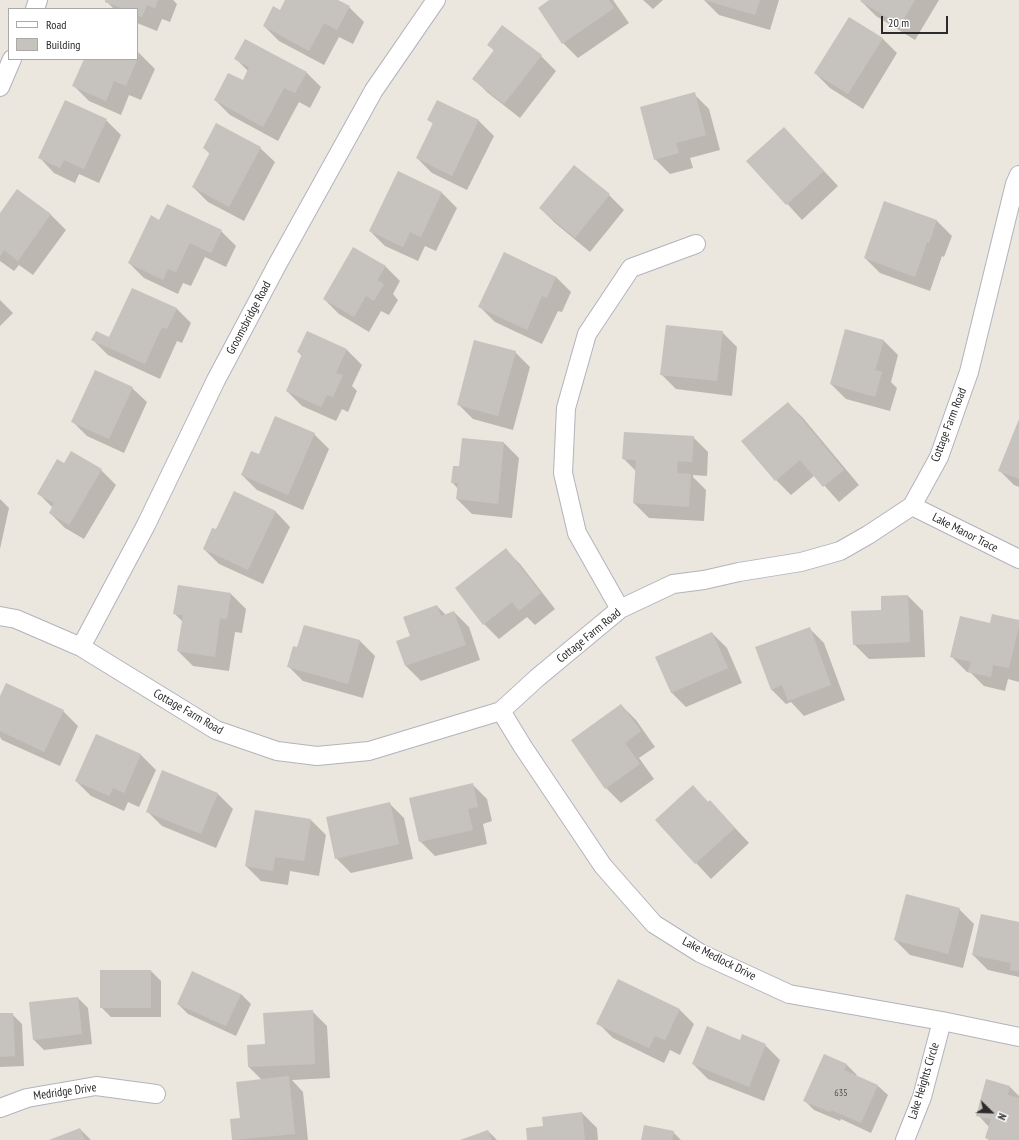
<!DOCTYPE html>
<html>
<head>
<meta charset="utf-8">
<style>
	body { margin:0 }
	#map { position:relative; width:1019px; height:1140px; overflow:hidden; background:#ebe6de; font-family:"PT Sans Narrow",sans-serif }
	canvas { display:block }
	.legend { position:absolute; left:8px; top:8px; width:130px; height:52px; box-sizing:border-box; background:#fff; border:1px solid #aaa; margin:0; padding:5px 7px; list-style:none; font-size:12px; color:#2b2b2b }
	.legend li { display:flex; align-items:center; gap:8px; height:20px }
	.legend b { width:20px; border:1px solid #aaa }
	.north { position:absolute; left:971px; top:1092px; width:40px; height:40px; -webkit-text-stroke:3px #fff; paint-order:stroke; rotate:113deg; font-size:11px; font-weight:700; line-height:16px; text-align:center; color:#2b2b2b }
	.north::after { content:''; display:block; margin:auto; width:14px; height:18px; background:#2b2b2b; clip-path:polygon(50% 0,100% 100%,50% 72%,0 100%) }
	.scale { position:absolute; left:881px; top:16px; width:67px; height:18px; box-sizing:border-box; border:2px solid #2b2b2b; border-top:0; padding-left:5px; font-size:12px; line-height:14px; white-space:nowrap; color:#2b2b2b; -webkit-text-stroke:3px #fff; paint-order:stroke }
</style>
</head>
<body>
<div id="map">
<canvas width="1019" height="1140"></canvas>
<ul class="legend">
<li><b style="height:5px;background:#fff"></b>Road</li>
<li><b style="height:11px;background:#c6c3be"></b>Building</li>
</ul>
<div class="north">N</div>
<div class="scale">20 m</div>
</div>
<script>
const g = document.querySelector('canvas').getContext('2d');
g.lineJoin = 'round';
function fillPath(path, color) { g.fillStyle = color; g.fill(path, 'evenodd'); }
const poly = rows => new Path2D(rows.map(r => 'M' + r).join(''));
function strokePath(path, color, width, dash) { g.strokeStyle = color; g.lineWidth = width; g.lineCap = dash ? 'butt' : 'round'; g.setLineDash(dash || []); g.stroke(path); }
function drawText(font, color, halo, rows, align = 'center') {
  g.font = font + ' "PT Sans Narrow",sans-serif'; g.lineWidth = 3; g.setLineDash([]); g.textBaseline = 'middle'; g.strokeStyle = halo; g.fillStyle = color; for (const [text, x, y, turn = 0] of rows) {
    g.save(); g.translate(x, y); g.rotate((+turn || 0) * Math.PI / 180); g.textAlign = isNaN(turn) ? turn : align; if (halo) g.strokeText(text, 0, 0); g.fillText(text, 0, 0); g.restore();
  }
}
const shadow = poly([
	[106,0,173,0,177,4,170,22,162,19,157,31,137,23,137,9,114,9,106,1],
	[287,0,336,0,349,7,364,22,353,44,339,37,324,65,279,41,264,26,281,11],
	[551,0,613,0,629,23,578,58,563,43],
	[643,0,663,0,653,9],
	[704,0,779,0,770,30,719,15],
	[862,0,939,0,915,40,876,16,861,1],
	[882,38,897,53,863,109,830,88,815,73],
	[488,44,541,56,556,71,520,118,488,93,473,78,494,51],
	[137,53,140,54,155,69,141,100,129,95,121,115,89,101,74,86,85,59,137,59],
	[236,59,306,72,321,87,310,108,299,102,278,141,230,115,215,100,243,82,248,71],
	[694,94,709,109,720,150,690,158,693,168,670,174,655,159],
	[438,101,479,121,494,136,467,190,432,173,417,158,433,124,429,120],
	[106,120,121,135,99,183,79,174,75,183,54,173,40,158],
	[784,128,838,186,802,220,748,161],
	[204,148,260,148,275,162,244,221,208,202,193,187,210,154],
	[399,172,442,193,457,208,436,251,425,246,418,261,385,246,370,231],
	[17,191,51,215,66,230,33,275,19,265,14,271,0,261,0,215],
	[609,195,624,210,590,252,555,223,540,208],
	[885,203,937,221,952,236,944,257,942,256,930,291,880,273,865,258],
	[160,221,221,231,236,246,226,267,205,257,191,286,183,283,178,294,144,278,129,263],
	[504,253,556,277,571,292,562,312,558,311,542,344,495,322,480,307],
	[385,266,400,281,393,294,398,300,389,315,381,311,369,332,339,314,324,299],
	[0,300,13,313,0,326],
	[176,308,191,323,182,343,177,341,160,379,108,355,93,340,110,339],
	[722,332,737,347,732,396,676,389,661,374],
	[883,340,898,355,891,382,897,388,890,411,846,399,831,384],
	[347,350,362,365,352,386,357,391,348,412,342,409,336,421,302,406,287,391,302,356,298,352],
	[515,352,530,367,513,430,473,419,458,404],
	[132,388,147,402,124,453,87,436,72,421],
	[788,403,803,418,859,485,839,502,815,475,791,495,776,480],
	[1019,421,1019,487,1014,485,999,470],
	[314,434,329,449,303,510,257,490,242,475,259,455],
	[693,437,708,452,707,476,693,475,693,477,706,490,704,521,649,518,634,503,636,471,623,458],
	[504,443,519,458,512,518,472,514,457,499,458,489,452,482,460,467],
	[64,464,101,470,116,485,84,539,65,528,50,513,53,508,38,493],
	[0,499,9,508,0,549],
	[276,512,290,527,263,584,219,564,204,549,217,531],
	[505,549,520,564,555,609,535,625,527,617,499,639,484,624],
	[178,586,231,594,246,609,242,633,235,632,229,671,193,666,178,651,183,622,174,613],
	[908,596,923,611,925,657,869,659,854,644,882,611],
	[437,606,446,615,454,612,469,627,480,660,421,681,406,666,411,637],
	[1019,621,1019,682,1008,679,1005,691,984,686,971,673,967,672,952,657,991,625],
	[304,626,360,641,375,656,363,698,303,681,288,666,298,649],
	[809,628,824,643,845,700,804,716,791,702,786,704,771,689],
	[712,633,727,648,742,683,686,707,671,692],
	[0,698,63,711,78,726,60,766,2,740,0,737],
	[621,705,636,720,655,747,639,758,654,779,621,803,606,788],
	[96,735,141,755,156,770,139,807,128,802,124,811,91,796,76,781],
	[472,784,487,799,492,821,483,824,487,844,435,856,420,841],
	[693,787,708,802,710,801,749,843,711,879,656,820],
	[218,794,233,809,216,848,162,826,147,811],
	[389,803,404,818,413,859,351,873,336,858],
	[311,820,326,835,319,876,290,871,288,885,261,881,246,866],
	[959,909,974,924,963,968,910,955,895,940],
	[1019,923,1019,977,988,970,973,955],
	[151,971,161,981,161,1017,111,1017,101,1007],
	[241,994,251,1004,236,1036,188,1014,178,1004],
	[78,998,88,1008,92,1044,44,1050,34,1040],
	[679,1009,694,1024,680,1055,670,1050,664,1063,613,1038,598,1023],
	[312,1011,327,1026,330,1078,292,1080,303,1092,308,1140,233,1140,231,1120,241,1119,262,1080,249,1067,266,1045],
	[0,1014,12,1014,22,1024,24,1066,0,1067],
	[740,1041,765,1045,780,1060,764,1101,708,1079,693,1064],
	[824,1055,847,1065,857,1075,856,1076,878,1086,888,1095,871,1133,841,1119,840,1121,814,1110,804,1100],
	[987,1080,1010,1087,1019,1096,1019,1140,989,1140,986,1138,989,1127,978,1115],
	[582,1113,597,1128,598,1140,528,1140,544,1127],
	[80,1129,91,1140,52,1140],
	[488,1131,497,1140,463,1140],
	[673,1132,681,1140,642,1140]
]);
const building = poly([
	[105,0,158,0,155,8,147,5,142,17,137,15,137,9,123,9,105,2],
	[285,0,338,0,350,6,337,30,324,23,309,51,263,26,273,6,280,10],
	[549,0,609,0,614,8,562,44,538,8],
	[704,0,760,0,755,15],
	[861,0,915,0,900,25,860,1],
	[849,17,883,38,848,94,814,73],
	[502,25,542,55,504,104,472,79,494,50,487,45],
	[245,39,307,72,295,93,284,88,263,127,214,100,228,73,243,80,249,67,234,59],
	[137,52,140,53,126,86,114,81,106,101,72,86,84,59,137,59],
	[695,92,706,135,676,143,679,153,654,160,640,107],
	[65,100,107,119,84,169,64,160,60,168,38,158],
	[437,100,479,120,452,176,416,158,433,123,427,120],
	[216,123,261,147,229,207,192,187,210,152,203,148],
	[784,127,824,171,786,205,746,161],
	[574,165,610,194,575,238,539,208],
	[398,171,442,192,421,237,410,232,403,247,369,231],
	[17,189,51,214,18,261,4,250,0,256,0,213],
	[884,201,937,220,929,243,927,242,915,277,864,258],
	[167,204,222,230,211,253,190,243,176,272,168,269,163,280,128,263,151,215,159,220],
	[353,247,386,266,377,280,384,284,374,301,366,296,354,317,323,299],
	[504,252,556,277,547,298,542,296,527,330,478,307],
	[132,288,177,308,167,329,162,327,145,364,91,340,96,331,109,337],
	[666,325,723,331,717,381,660,375],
	[845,329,884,340,875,370,882,372,875,397,830,384],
	[307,331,347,349,336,373,343,375,333,397,327,395,321,407,286,391,302,354,297,352],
	[474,340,516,351,498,416,457,405],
	[95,370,133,387,109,439,71,422],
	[788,402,844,470,823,487,800,460,775,481,741,441],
	[275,416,315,433,288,495,241,475,251,451,259,454],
	[1019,419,1019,479,998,471],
	[624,432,694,436,692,462,678,461,677,473,691,474,689,507,633,503,636,460,622,459],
	[462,438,504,442,498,504,456,499,458,483,451,483,453,466,459,466],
	[71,451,102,469,69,525,49,513,54,503,37,494,57,459,64,463],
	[234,491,276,511,248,570,203,549,212,528,216,529],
	[506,548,541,593,519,611,512,602,483,625,455,588],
	[178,585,231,593,227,619,220,618,215,657,177,651,183,615,173,614],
	[908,595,910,642,853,645,851,611,881,610,881,596],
	[437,605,441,616,454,611,466,645,405,666,396,641,410,636,403,617],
	[992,614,1019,620,1019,626,1009,668,993,665,991,677,968,672,971,662,950,657,960,616,990,623],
	[304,625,360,640,348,684,287,667,293,646,297,647],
	[810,627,831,685,788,701,782,685,771,690,755,647],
	[712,632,728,668,671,693,655,657],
	[6,683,64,710,44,752,0,731,0,696],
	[621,704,641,731,625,743,640,764,605,789,571,740],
	[96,734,141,754,124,793,113,788,109,796,75,781],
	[162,770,218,793,201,834,146,812],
	[473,783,478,807,468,809,473,830,419,842,409,798],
	[693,785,708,802,710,800,735,828,695,864,655,820],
	[390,802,399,844,335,859,326,817],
	[255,810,311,819,304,861,275,857,273,871,245,866],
	[906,894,960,908,948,954,894,940],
	[981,914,1019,922,1019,971,1010,970,1011,963,972,955],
	[100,970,151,970,151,1008,100,1008],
	[192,971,241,994,226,1026,177,1004],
	[618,979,680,1009,665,1040,655,1036,649,1048,596,1024],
	[78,997,82,1034,33,1040,29,1002],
	[313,1010,315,1064,248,1067,247,1045,265,1044,263,1013],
	[0,1013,13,1013,15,1056,0,1057],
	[707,1026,740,1040,742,1034,766,1044,749,1087,692,1064],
	[824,1054,847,1064,844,1070,878,1085,861,1123,831,1110,830,1112,803,1101],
	[289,1076,295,1134,232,1140,230,1119,240,1118,236,1082],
	[986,1079,1010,1086,1008,1095,1019,1098,1019,1140,992,1140,985,1138,991,1119,976,1116],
	[582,1112,585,1140,527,1140,526,1128,543,1126,542,1117],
	[644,1125,674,1131,672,1140,641,1140],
	[80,1128,85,1140,49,1140],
	[488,1130,492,1140,460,1140]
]);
const street = poly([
	[35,9,38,0],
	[0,87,12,59],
	[912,506,1019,559],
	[620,609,577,533,563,473,566,408,587,334,631,268,696,244],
	[0,616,16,619,81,647,216,730,277,751,317,756,369,751,501,711,537,678,620,609,673,584,704,580,739,572,801,562,840,551,868,535,912,506,939,457,969,372,1015,184,1019,175],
	[81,647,146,525,216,380,277,265,374,90,436,0],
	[501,711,523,747,603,866,654,924,700,953,789,994,942,1021,1019,1037],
	[0,1108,27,1098,96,1086,156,1094],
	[905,1140,922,1097,942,1021]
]);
const numberNames = [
	["635",841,1093]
];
const streetNames = [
	["Groomsbridge Road",249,318,-62],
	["Cottage Farm Road",949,425,-69],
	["Lake Manor Trace",965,533,27],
	["Cottage Farm Road",589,636,-39],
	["Cottage Farm Road",188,712,30],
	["Lake Medlock Drive",719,959,27],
	["Lake Heights Circle",924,1081,-73],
	["Medridge Drive",65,1092,-8]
];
fillPath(shadow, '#0003');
fillPath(building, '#c6c3be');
strokePath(street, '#b2b3bd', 20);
strokePath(street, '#fff', 18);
drawText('10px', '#525150', null, numberNames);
drawText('12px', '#2b2b2b', '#fff', streetNames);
</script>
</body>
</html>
